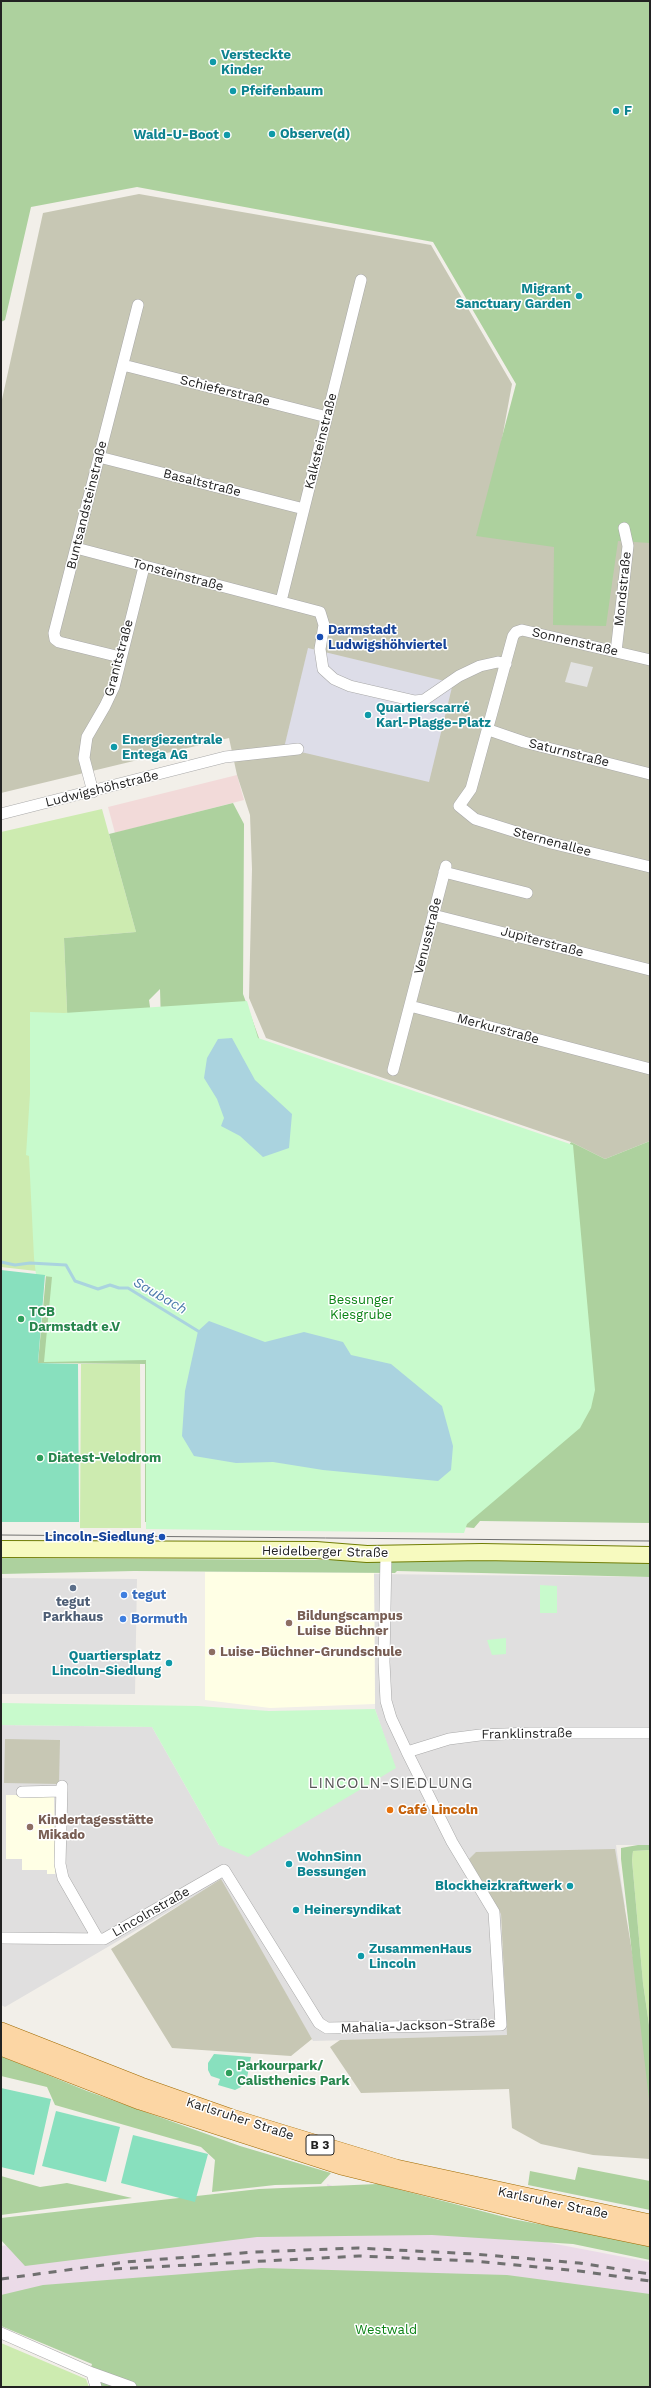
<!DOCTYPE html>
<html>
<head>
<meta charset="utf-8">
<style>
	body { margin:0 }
	#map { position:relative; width:651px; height:2388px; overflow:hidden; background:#f2efe9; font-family:"Work Sans",sans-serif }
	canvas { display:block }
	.frame { position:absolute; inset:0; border:2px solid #222; pointer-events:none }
</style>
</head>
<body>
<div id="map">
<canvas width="651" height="2388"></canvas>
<div class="frame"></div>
</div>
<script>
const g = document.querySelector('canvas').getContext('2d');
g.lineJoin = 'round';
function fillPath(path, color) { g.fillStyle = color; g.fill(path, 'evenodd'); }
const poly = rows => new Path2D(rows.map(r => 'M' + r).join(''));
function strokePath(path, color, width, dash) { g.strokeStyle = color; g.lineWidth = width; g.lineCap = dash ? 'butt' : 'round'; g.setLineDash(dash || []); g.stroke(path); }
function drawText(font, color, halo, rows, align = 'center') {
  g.font = font + ' "Work Sans",sans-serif'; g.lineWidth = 3; g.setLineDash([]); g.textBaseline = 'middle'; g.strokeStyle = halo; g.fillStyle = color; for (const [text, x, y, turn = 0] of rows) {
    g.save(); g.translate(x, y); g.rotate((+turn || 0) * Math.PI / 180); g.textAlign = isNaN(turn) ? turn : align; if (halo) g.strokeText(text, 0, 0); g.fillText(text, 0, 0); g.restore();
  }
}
const residential = poly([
	[374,1574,650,1577,650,1845,616,1845,625,1907,501,1914,508,2036,313,2041,219,1882,5,2007,1,2005,1,1725,152,1727,219,1845,395,1768,375,1709],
	[1,1578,137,1579,135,1694,1,1694]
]);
const commercial = poly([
	[237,775,244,800,115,833,108,807]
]);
const industrial = poly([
	[327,2184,435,2221,650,2262,650,2329,1,2317,1,2246,91,2233,333,2221]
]);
const education = poly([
	[205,1572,374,1573,375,1704,270,1708,205,1700],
	[6,1795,54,1795,55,1874,47,1874,47,1870,22,1870,22,1859,6,1859]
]);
const construction = poly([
	[139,194,431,245,512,384,487,521,650,534,650,1141,605,1159,571,1142,266,1038,249,998,252,869,250,815,237,775,229,738,1,793,1,404,43,213],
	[5,1739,60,1740,59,1784,4,1783],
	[615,1849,650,2060,650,2159,593,2155,541,2144,512,2128,509,2089,361,2093,330,2047,340,2040,507,2035,501,1914,469,1859,476,1852],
	[221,1879,312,2039,291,2056,172,2048,111,1949]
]);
const grass = poly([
	[102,809,136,932,64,938,68,1033,36,1271,1,1267,1,832],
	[81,1364,140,1364,141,1528,80,1528],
	[650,1850,650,2032,643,1983,632,1860,633,1851],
	[1,2343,86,2379,89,2387,1,2387]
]);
const forest = poly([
	[1,1,650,1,650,543,618,541,606,626,553,625,554,547,476,536,516,384,433,242,137,187,31,207,5,320,1,322],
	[233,803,244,824,243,994,260,1041,563,1154,571,1142,605,1159,650,1141,650,1523,480,1521,474,1528,441,1525,145,1522,145,1364,38,1363,68,1033,64,938,136,932,109,834],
	[160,989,161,1023,155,1042,149,1000],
	[1,1558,650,1562,650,1577,397,1571,395,1573,134,1571,1,1574],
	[638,1845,650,1845,650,1850,633,1851,632,1860,643,1983,650,2032,650,2108,621,1859,621,1848],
	[1,2056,87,2091,240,2146,331,2173,321,2184,275,2185,212,2192,215,2160,201,2147,55,2105,47,2087,1,2076],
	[578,2167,650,2181,650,2210,528,2185,530,2171,575,2180],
	[1,2176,40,2187,67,2183,132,2198,1,2215],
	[378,2184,512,2219,650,2245,650,2260,573,2244,432,2235,257,2237,25,2266,1,2240,1,2218,259,2189],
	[261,2268,507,2275,650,2294,650,2387,93,2387,89,2374,92,2364,1,2326,1,2295,43,2285]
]);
const park = poly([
	[247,1001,258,1038,573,1145,595,1390,591,1408,580,1428,467,1524,464,1533,146,1529,146,1360,44,1362,52,1277,36,1275,34,1258,29,1156,26,1155,30,1094,30,1012,64,1013],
	[540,1585,557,1586,557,1613,540,1613],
	[506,1638,506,1654,492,1655,487,1640],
	[1,1703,198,1706,269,1711,375,1709,396,1768,248,1857,219,1845,152,1727,1,1725]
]);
const pitch = poly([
	[1,1270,45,1275,38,1363,78,1364,79,1522,1,1522],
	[214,2054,251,2057,247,2078,241,2087,235,2090,218,2085,220,2079,211,2076,208,2070,208,2063],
	[1,2088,51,2099,34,2175,1,2167],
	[56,2111,120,2127,106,2182,42,2166],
	[133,2135,208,2154,195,2202,121,2183]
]);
const parking = poly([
	[571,662,593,667,587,687,565,682]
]);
const plaza = poly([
	[308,648,453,683,429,782,284,748]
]);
const water = poly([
	[232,1038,255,1080,292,1114,289,1148,263,1157,240,1136,221,1126,224,1118,217,1099,204,1078,207,1058,218,1039],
	[209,1321,265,1342,304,1332,343,1342,351,1355,391,1364,442,1406,453,1446,451,1470,438,1481,323,1470,273,1462,236,1463,194,1456,182,1436,185,1391,198,1331]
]);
const stream = poly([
	[1,1262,15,1265,30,1263,66,1265,75,1281,98,1289,110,1285,119,1288,128,1288,198,1331]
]);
const street = poly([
	[123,365,327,417],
	[99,457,304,509],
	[76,548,320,612,324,625,320,649,323,669,334,679,350,686,415,701,424,700,459,676,480,666,498,662,506,664],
	[281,601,361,280],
	[616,652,628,546,624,528],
	[120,657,59,642,55,639,54,633,138,305],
	[650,660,522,630,516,632,513,636,471,789,459,806,475,819,551,843,650,867],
	[489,730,524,742,650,774],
	[93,792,84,758,87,737,105,706,114,687,144,567],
	[1,814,225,757,298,749],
	[444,872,527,893],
	[433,915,650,970],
	[410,1006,650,1069],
	[393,1070,446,866],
	[407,1752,449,1739,480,1735,530,1733,650,1733],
	[62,1786,60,1864,63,1878,98,1939],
	[22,1792,62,1791],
	[1,1938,104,1939,224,1870,319,2023,327,2028,501,2025,494,1912,452,1842,407,1752,391,1718,386,1701,384,1662,386,1554],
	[1,2333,92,2373,96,2387],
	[92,2373,131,2387]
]);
const secondary = poly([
	[1,1549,316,1550,367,1554,482,1552,650,1555]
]);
const primary = poly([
	[1,2031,141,2086,232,2118,396,2168,650,2223],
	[1,2047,140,2101,341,2166,553,2218,650,2238]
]);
const tram = poly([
	[1,1535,650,1541]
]);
const rail = poly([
	[114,2269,359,2256,474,2261,579,2271,650,2281],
	[1,2279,126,2262,254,2252,358,2248,474,2254,579,2263,650,2274]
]);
const markers = [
	[213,62,4,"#0f9aa8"],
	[233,91,4,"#0f9aa8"],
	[616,111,4,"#0f9aa8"],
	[272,134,4,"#0f9aa8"],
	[227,135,4,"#0f9aa8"],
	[579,296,4,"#0f9aa8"],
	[320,637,4,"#1a4fb4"],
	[368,715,4,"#0f9aa8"],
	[114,747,4,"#0f9aa8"],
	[21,1319,4,"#2e9e5b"],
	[40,1458,4,"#2e9e5b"],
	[162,1537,4,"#1a4fb4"],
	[73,1588,4,"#5c6f8a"],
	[124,1595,4,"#3f7fe0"],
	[123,1619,4,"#3f7fe0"],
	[289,1623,4,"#8d6e63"],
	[212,1652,4,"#8d6e63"],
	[169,1663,4,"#0f9aa8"],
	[390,1810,4,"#e8710a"],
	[30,1827,4,"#8d6e63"],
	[289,1864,4,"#0f9aa8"],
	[570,1886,4,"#0f9aa8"],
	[296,1910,4,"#0f9aa8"],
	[361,1956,4,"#0f9aa8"],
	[229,2073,4,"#2e9e5b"]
];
const shields = [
	[320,2145,28]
];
const shieldNames = [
	["B 3",320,2145]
];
const cultureNames = [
	["Versteckte",221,55],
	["Kinder",221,70],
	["Pfeifenbaum",241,91],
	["F",624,111],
	["Observe(d)",280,134],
	["Wald-U-Boot",219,135,"right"],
	["Migrant",571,289,"right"],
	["Sanctuary Garden",571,304,"right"],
	["Quartierscarré",376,708],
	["Karl-Plagge-Platz",376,723],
	["Energiezentrale",122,740],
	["Entega AG",122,755],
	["Quartiersplatz",161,1656,"right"],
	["Lincoln-Siedlung",161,1671,"right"],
	["WohnSinn",297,1857],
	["Bessungen",297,1872],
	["Blockheizkraftwerk",562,1886,"right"],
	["Heinersyndikat",304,1910],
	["ZusammenHaus",369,1949],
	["Lincoln",369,1964]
];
const streetNames = [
	["Schieferstraße",225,391,14],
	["Kalksteinstraße",321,441,-76],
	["Basaltstraße",202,483,14],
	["Buntsandsteinstraße",87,505,-76],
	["Tonsteinstraße",178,575,15],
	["Mondstraße",623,589,-84],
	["Sonnenstraße",575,642,13],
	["Granitstraße",119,658,-75],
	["Saturnstraße",569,753,14],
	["Ludwigshöhstraße",102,789,-14],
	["Sternenallee",552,842,15],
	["Venusstraße",428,936,-76],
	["Jupiterstraße",542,942,15],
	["Merkurstraße",498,1029,15],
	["Heidelberger Straße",325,1552,1],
	["Franklinstraße",527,1734,-1],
	["Lincolnstraße",151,1912,-30],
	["Mahalia-Jackson-Straße",418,2026,-2],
	["Karlsruher Straße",240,2119,18],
	["Karlsruher Straße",553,2203,12]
];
const transitNames = [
	["Darmstadt",328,630],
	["Ludwigshöhviertel",328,645],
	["Lincoln-Siedlung",154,1537,"right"]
];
const parkNames = [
	["Bessunger",361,1300],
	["Kiesgrube",361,1315],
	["Westwald",386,2330]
];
const leisureNames = [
	["TCB",29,1312],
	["Darmstadt e.V",29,1327],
	["Diatest-Velodrom",48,1458],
	["Parkourpark/",237,2066],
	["Calisthenics Park",237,2081]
];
const shopNames = [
	["tegut",132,1595],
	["Bormuth",131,1619]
];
const serviceNames = [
	["tegut",73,1602],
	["Parkhaus",73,1617]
];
const educationNames = [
	["Bildungscampus",297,1616],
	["Luise Büchner",297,1631],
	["Luise-Büchner-Grundschule",220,1652],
	["Kindertagesstätte",38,1820],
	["Mikado",38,1835]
];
const foodNames = [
	["Café Lincoln",398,1810]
];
const waterNames = [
	["Saubach",160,1296,30]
];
const quarterNames = [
	["LINCOLN-SIEDLUNG",391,1784]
];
fillPath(residential, '#e0dfdf');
fillPath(commercial, '#f2dad9');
fillPath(industrial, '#ebdbe8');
fillPath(education, '#ffffe5');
fillPath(construction, '#c7c7b4');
fillPath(grass, '#cdebb0');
fillPath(forest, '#add19e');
fillPath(park, '#c8facc');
fillPath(pitch, '#88e0be');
fillPath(parking, '#e2e2e2');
fillPath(plaza, '#dddde8');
fillPath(water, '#aad3df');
strokePath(stream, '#aad3df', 3);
strokePath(street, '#a9a9a9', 12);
strokePath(secondary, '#707d05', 18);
strokePath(primary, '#a06b00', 18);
strokePath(street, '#fff', 11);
strokePath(secondary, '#f7fabf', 16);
strokePath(primary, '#fcd6a4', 17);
strokePath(tram, '#707070', 1);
strokePath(rail, '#707070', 3, [8, 8]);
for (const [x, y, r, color] of markers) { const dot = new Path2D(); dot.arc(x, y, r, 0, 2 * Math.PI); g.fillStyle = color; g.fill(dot); strokePath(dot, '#fff', 1.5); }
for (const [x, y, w] of shields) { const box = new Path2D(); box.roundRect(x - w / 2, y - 10, w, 20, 3); g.fillStyle = '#fff'; g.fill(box); strokePath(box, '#222', 1); }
drawText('bold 12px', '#222', null, shieldNames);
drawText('bold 13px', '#0d838f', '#fff', cultureNames, 'left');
drawText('13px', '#222', '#fff', streetNames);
drawText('bold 13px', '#164399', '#fff', transitNames, 'left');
drawText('13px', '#0c8416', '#fff', parkNames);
drawText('bold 13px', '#27864d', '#fff', leisureNames, 'left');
drawText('bold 13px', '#366cbe', '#fff', shopNames, 'left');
drawText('bold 13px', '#4e5e75', '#fff', serviceNames);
drawText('bold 13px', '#785e54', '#fff', educationNames, 'left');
drawText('bold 13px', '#c56008', '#fff', foodNames, 'left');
drawText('italic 14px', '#4a7aab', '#fff', waterNames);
g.letterSpacing = '1px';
drawText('15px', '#555', '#fff', quarterNames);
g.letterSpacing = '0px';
</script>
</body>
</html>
